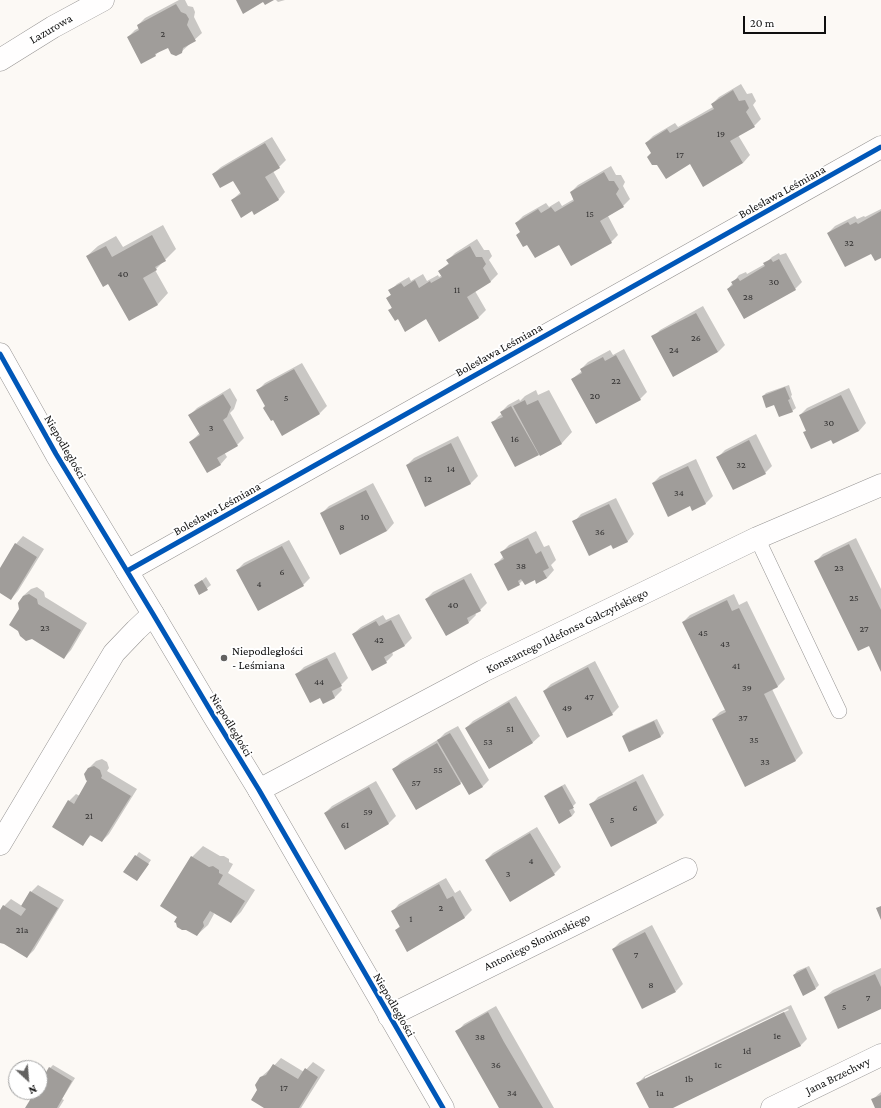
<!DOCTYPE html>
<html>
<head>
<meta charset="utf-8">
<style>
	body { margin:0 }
	#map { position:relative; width:881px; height:1108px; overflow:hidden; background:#fcf9f5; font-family:"Crimson Pro",serif }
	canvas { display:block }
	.north { position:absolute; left:8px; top:1060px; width:40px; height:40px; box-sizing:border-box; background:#fff; border:1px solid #9f9f9f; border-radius:50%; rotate:154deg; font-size:11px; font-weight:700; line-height:16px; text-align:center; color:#0f0f0f }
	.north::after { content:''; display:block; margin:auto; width:14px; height:18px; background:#626160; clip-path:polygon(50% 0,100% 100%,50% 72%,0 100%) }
	.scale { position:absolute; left:743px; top:16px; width:83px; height:18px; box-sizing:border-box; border:2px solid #0f0f0f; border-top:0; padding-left:5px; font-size:12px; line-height:14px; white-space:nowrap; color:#0f0f0f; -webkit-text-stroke:3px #fff; paint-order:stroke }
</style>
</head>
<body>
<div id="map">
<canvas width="881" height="1108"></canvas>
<div class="north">N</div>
<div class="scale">20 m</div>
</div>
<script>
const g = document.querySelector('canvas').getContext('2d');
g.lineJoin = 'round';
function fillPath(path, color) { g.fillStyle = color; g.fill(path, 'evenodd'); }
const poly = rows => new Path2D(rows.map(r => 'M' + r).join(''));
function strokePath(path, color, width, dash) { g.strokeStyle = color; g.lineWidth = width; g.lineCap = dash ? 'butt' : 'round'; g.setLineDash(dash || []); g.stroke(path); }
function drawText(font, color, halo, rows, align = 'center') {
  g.font = font + ' "Crimson Pro",serif'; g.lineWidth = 4; g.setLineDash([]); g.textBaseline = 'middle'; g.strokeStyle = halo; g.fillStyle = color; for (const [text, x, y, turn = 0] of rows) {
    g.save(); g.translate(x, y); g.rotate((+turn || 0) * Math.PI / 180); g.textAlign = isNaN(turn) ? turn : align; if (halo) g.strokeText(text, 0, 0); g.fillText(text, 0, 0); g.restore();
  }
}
const shadow = poly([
	[179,0,185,0,188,6,193,7,195,12,194,17,202,33,181,52,168,47,160,51,153,57,128,37,135,30,139,28,138,25,145,18],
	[276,0,285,0,278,2],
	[741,84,747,94,752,93,756,101,753,105,761,119,754,126,738,135,750,155,743,163,690,163,652,153,646,143,653,136,675,123,678,127,713,107,712,104,719,97],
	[272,137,286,160,279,167,273,171,285,192,278,200,252,210,232,200,241,192,234,180,213,174,221,167],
	[611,166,616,175,621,175,625,182,623,186,630,199,623,206,608,216,618,235,611,242,521,231,516,223,523,216,546,203,549,207,559,201,562,206,574,199,571,192,578,185],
	[881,209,881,256,828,233,835,226,855,216,857,219,864,216,865,217],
	[163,225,176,249,155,270,168,293,158,304,129,320,109,283,87,256,98,246,116,236,123,247],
	[477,239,484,250,489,250,492,256,489,260,498,274,491,281,475,291,486,310,479,317,440,340,427,318,398,318,390,310,392,307,387,298,392,294,390,291,397,284,409,277,411,281,423,274,427,281,438,275,439,277,442,275,439,271,449,263,448,260,455,253],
	[779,253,780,255,786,253,802,282,795,289,744,318,728,289,739,275,746,272,747,274,765,264,772,257],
	[703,306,725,345,718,352,653,337,660,330],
	[624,349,647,392,640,399,572,379,582,371,581,369,588,362,610,350,613,355],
	[302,363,327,406,320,413,266,406,258,390,265,383],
	[789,385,792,395,791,396,796,408,792,411,763,396,766,393],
	[230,388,237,400,234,409,230,413,244,438,237,445,224,452,227,457,220,465,190,442,200,433,190,415,197,408],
	[849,388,866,423,859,431,831,438,804,433,807,430,800,415,807,408],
	[536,390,538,395,549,390,572,432,562,443,540,454,540,453,538,455,492,423,499,416,502,414,501,412,508,405,519,399,520,401,525,396],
	[756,434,772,466,765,473,718,457,725,450],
	[458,436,478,476,471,483,426,505,407,465,414,458],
	[696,459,713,496,706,503,693,509,691,505,653,483,660,476],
	[373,483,394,523,387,531,321,514,329,506],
	[616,498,634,534,627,542,574,522,581,514],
	[536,531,544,547,549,545,556,560,551,565,554,570,547,578,537,582,535,579,523,580,519,584,495,565,504,556,501,553,509,545],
	[23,536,44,549,18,591,11,599,0,592,0,570,16,544],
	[856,538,881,589,881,669,869,645,816,561,823,554],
	[289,540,310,578,303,585,237,570,244,563],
	[471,573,487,603,480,610,475,613,476,615,469,622,426,599,433,592],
	[206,577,211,585,200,594,195,586],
	[37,587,44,592,45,597,87,623,71,650,64,658,19,630,20,609,23,596,31,589],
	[734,594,739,605,747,601,785,679,778,686,772,689,803,753,796,760,745,785,713,719,720,712,726,709,683,622,690,615],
	[399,614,412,638,405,645,392,652,393,655,386,662,353,634,361,627,383,615,386,620],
	[335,652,348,678,340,686,342,690,335,697,320,696,297,674,304,667],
	[595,661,619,707,612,714,544,691,551,684],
	[516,696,540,736,532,743,466,728,473,721],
	[657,719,664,733,661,736,630,751,623,736,626,733],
	[458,726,489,780,482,787,462,782,460,783,394,769,401,762,439,739,445,733],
	[102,759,107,762,109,768,107,771,137,789,109,834,102,841,91,835,82,845,69,801,76,794,80,796,89,781,88,769,96,761],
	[643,774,664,815,657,822,611,845,591,805,598,797],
	[376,781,396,816,389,823,345,848,325,813,332,806],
	[565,784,576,803,572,807,575,812,572,816,545,797,548,793],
	[537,827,561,867,554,874,486,860,493,853],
	[203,846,220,856,224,856,229,859,229,862,233,864,228,873,255,890,241,912,231,922,213,912,214,914,208,925,197,935,179,917,162,906,192,857],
	[139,852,151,860,137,880,125,872],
	[446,878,455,893,460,890,472,910,465,917,408,950,396,930,400,926,392,912,399,904],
	[38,885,64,900,34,950,27,957,4,943,0,942,0,912,4,906,11,899,22,906,31,892],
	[652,925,683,984,676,991,613,949,620,942],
	[809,966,819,985,816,988,794,975,797,971],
	[881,968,881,1008,825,997,833,990],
	[791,1005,807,1039,800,1046,671,1108,650,1108,638,1083,645,1076],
	[788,1009,789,1010,645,1080,645,1077],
	[496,1006,554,1108,500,1108,457,1032,464,1024],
	[281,1058,304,1072,313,1062,325,1070,301,1108,265,1108,258,1091,261,1077,269,1070,271,1069],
	[53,1065,75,1078,62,1099,64,1100,59,1108,26,1108,36,1092,40,1092,40,1085,50,1068],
	[881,1092,881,1108,876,1108,872,1100]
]);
const building = poly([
	[236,0,274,0,265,5,263,2,243,14],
	[176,4,181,12,186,14,189,19,187,25,196,41,183,48,182,53,176,56,171,54,168,48,155,54,156,56,141,64,127,37,139,30,137,25],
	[733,90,739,101,745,100,749,108,746,112,755,127,730,141,743,163,703,187,690,164,666,179,657,165,652,165,647,157,651,153,645,143,667,129,670,133,714,109,711,104],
	[265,143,280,168,265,177,279,200,254,215,252,211,241,218,231,200,241,194,233,181,220,188,212,174],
	[604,172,609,181,614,181,619,189,616,194,624,207,600,221,612,243,571,266,559,245,535,258,527,245,523,247,516,235,520,232,515,223,538,209,541,213,551,207,555,212,574,201,570,192],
	[881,211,881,258,875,261,871,254,845,267,827,233,848,222,850,225,856,222,858,224],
	[152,235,166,261,155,267,157,270,143,278,158,305,129,321,108,284,103,287,86,256,106,246,112,257],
	[470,246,476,257,482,257,486,264,483,268,491,282,467,297,479,318,439,342,426,319,405,332,398,319,395,321,388,310,392,308,386,298,391,295,388,290,401,283,404,287,415,280,419,288,430,281,431,283,442,277,438,271,449,264,446,260],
	[771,259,773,262,779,259,796,290,744,319,727,289,733,285,731,282,738,278,740,281,765,266,763,263],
	[696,313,718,352,673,377,651,336],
	[616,355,641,400,596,424,571,379,582,373,580,369,603,357,605,361],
	[294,369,320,414,282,436,273,420,271,421,263,408,265,406,256,390],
	[785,387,790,399,788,400,793,412,779,417,774,405,766,408,762,396],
	[223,394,231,407,227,417,223,420,238,446,217,458,221,465,207,473,189,442,200,435,188,415],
	[841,395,859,431,833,444,831,440,811,449,803,432,806,431,799,415],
	[525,400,527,405,538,400,562,444,540,456,513,406],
	[511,406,539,455,515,467,491,422,503,417,500,412],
	[749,440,766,474,733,490,716,457],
	[451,443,471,484,425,507,406,465],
	[688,466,706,504,692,511,690,506,668,517,652,483],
	[366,490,387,531,340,555,320,513],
	[609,504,628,542,613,549,611,545,589,556,572,521],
	[528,538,536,554,541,551,549,568,543,571,547,578,536,584,535,580,525,585,521,579,518,581,520,585,508,591,494,564,504,559,500,552],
	[15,543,37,557,11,600,0,593,0,568],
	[849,544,881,610,881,672,869,646,858,651,814,561],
	[282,546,304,586,258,611,236,570],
	[464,579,481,611,467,618,469,623,446,636,425,599],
	[202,580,208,590,199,595,194,585],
	[29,594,37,599,38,604,81,630,64,659,32,639,26,641,20,636,18,631,9,625,19,609,18,603,23,596],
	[727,600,732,611,739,608,778,687,764,694,796,761,745,787,712,719,726,712,682,622],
	[391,620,405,646,384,657,387,663,372,671,352,634,376,621,379,626],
	[327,658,342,686,332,691,335,698,323,704,320,698,310,703,295,674],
	[588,667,613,715,567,738,543,691],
	[509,702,533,743,489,769,465,728],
	[654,721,661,737,629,752,622,736],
	[450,733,483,787,469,795,437,740],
	[437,743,461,784,416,810,392,769],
	[94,766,100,770,102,776,101,778,131,796,102,842,90,835,83,846,52,827,68,800,74,804,87,781,86,780,84,774,88,768],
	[636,781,657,823,611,847,589,804],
	[562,786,574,808,569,810,572,816,559,824,544,796],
	[369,787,389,824,345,850,324,813],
	[530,833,555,875,510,902,485,860],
	[135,855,149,864,137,881,123,872],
	[191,856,209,867,213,866,219,870,219,873,223,875,218,884,245,901,231,923,210,911,203,922,204,926,197,936,186,930,182,930,177,927,176,923,174,922,177,917,160,906],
	[439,884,447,899,453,896,465,918,407,952,395,930,400,927,391,911],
	[30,891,58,908,27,958,4,944,0,943,0,910,3,905,21,916,26,909,21,906],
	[881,906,881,920,876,908],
	[645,932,676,992,642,1009,612,949],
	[806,968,816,989,803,996,793,975],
	[875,974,881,987,881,1009,838,1029,824,997],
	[488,1012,504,1042,543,1108,499,1108,455,1031],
	[784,1012,801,1046,673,1108,649,1108,636,1083],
	[273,1064,298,1079,305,1068,318,1077,299,1108,264,1108,251,1100,257,1090,255,1085,260,1077,266,1075],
	[49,1067,72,1081,57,1108,25,1108,35,1092,40,1092,40,1083],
	[881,1095,881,1108,875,1108,871,1099]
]);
const service = poly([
	[757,538,839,711]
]);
const minor = poly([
	[0,60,53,27,103,0],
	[127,571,881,147],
	[259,790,483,671,757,538,881,485],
	[0,844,114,653,136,630,153,614],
	[389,1016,686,869],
	[772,1108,881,1055]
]);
const tertiary = poly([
	[0,354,56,454,153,614,213,715,259,790,443,1108]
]);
const cycleway = poly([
	[0,354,56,454,153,614,213,715,259,790,443,1108],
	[127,571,881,147]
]);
const markers = [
	[224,658,4,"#626160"]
];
const numberNames = [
	["2",163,34],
	["19",721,134],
	["17",680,155],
	["15",590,214],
	["32",849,243],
	["40",123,274],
	["30",774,282],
	["11",457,290],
	["28",748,297],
	["26",696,338],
	["24",674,350],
	["22",616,381],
	["20",595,396],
	["5",286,398],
	["30",829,423],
	["3",211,428],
	["16",515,439],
	["32",741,465],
	["14",451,469],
	["12",428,479],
	["34",679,493],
	["10",365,517],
	["8",342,527],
	["36",600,532],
	["38",521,566],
	["23",839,568],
	["6",282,572],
	["4",259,584],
	["25",854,598],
	["40",453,605],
	["23",45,628],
	["27",864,629],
	["45",703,633],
	["42",379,640],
	["43",725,644],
	["41",736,666],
	["44",319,682],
	["39",747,688],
	["47",589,697],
	["49",567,708],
	["37",743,718],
	["51",510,729],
	["35",754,740],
	["53",488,742],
	["33",765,762],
	["55",438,770],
	["57",416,783],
	["6",635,808],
	["59",368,812],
	["21",89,816],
	["5",612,820],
	["61",345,825],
	["4",531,861],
	["3",508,874],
	["2",441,908],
	["1",411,919],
	["21a",22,930],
	["7",636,955],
	["8",651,985],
	["7",868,998],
	["5",844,1007],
	["1e",777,1036],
	["38",480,1037],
	["1d",747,1051],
	["36",496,1065],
	["1c",718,1065],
	["1b",689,1079],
	["17",284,1088],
	["34",512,1093],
	["1a",660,1093]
];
const streetNames = [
	["Lazurowa",51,29,-30],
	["Bolesława Leśmiana",782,192,-29],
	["Bolesława Leśmiana",499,350,-29],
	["Niepodległości",65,447,60],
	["Bolesława Leśmiana",217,509,-29],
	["Konstantego Ildefonsa Gałczyńskiego",567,631,-26],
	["Niepodległości",231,725,59],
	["Antoniego Słonimskiego",537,942,-26],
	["Niepodległości",394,1005,60],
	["Jana Brzechwy",838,1076,-26]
];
const poiNames = [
	["Niepodległości",232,651],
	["- Leśmiana",232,665]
];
fillPath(shadow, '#0003');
fillPath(building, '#a09d9a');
strokePath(service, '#969493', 16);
strokePath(minor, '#969493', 23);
strokePath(tertiary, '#969493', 23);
strokePath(service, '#fffefe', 15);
strokePath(minor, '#fffefe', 22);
strokePath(tertiary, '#fffefe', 22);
strokePath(cycleway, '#0057b8', 5);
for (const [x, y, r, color] of markers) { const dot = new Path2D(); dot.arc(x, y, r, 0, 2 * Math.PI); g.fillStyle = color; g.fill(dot); strokePath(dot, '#fff', 1.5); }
drawText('10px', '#333232', null, numberNames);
drawText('12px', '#0f0f0f', '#fff', streetNames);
drawText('12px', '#0f0f0f', '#fff', poiNames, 'left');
</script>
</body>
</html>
